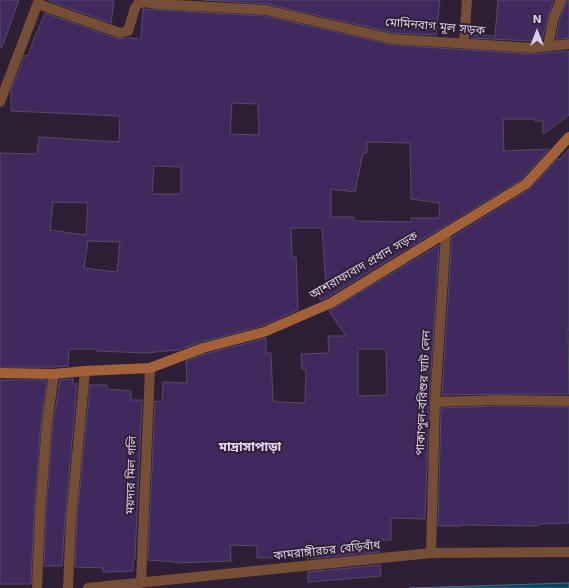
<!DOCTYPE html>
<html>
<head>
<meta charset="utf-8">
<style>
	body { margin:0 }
	#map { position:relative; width:569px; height:588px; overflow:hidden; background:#2e1f37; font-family:"DejaVu Sans",sans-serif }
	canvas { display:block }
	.north { position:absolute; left:517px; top:12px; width:40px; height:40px; -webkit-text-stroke:3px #2e1f37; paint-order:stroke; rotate:0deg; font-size:11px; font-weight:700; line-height:16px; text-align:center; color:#d8cfdf }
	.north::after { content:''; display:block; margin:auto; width:14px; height:18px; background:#d8cfdf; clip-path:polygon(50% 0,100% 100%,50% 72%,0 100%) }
</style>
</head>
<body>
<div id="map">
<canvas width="569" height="588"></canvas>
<div class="north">N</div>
</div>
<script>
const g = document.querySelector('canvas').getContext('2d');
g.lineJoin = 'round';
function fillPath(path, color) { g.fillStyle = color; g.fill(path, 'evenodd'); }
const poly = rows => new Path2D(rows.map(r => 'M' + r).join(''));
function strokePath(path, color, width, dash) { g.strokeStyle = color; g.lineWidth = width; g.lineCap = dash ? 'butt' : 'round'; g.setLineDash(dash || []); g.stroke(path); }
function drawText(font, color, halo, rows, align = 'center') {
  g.font = font + ' "DejaVu Sans","Noto Sans Bengali",sans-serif'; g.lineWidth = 4; g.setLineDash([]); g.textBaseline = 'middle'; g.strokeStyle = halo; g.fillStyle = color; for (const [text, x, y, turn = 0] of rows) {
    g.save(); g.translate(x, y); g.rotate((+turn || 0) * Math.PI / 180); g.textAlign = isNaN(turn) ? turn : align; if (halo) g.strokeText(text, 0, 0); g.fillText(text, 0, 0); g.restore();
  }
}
const water = poly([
	[569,583,569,588,409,588,569,583]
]);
const building = poly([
	[0,0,19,0,2,47,0,47,0,0],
	[49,0,114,0,111,23,49,1,49,0],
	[203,0,440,0,436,35,394,33,267,4,203,0],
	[498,0,554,0,547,19,542,40,532,41,471,38,472,35,495,36,498,0],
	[567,0,569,0,569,38,556,39,559,22,567,0],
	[143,9,265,16,393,45,532,54,569,51,569,115,543,134,543,121,535,121,535,119,503,119,504,151,549,149,522,179,328,297,321,300,315,291,326,286,322,228,291,228,292,257,296,257,298,310,262,326,201,342,178,350,145,353,96,351,96,349,69,349,68,366,54,367,0,367,0,153,37,154,39,137,119,142,120,116,11,111,11,90,25,55,28,56,36,33,37,33,45,13,118,39,129,38,141,39,143,9],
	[232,103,258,104,259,135,230,134,232,103],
	[367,142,410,143,411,199,440,203,439,218,411,218,411,222,354,221,354,217,331,217,331,189,355,192,363,153,367,153,367,142],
	[154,166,181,167,181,194,152,194,154,166],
	[53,202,88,203,86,235,50,230,53,202],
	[88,241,120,242,117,272,84,268,88,241],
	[569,149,569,330,568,330,569,394,500,394,442,395,452,237,530,189,558,158,559,160,569,149],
	[439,245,429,402,425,519,391,518,391,540,378,540,379,552,307,559,306,557,257,558,257,546,230,545,231,561,175,563,175,562,148,560,155,401,162,402,163,382,187,383,186,361,205,354,266,338,266,353,271,353,273,401,276,401,277,402,305,403,306,369,302,369,301,354,329,353,328,336,346,336,329,311,439,245],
	[358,349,386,349,387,395,358,396,358,349],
	[73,379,73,384,77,384,65,518,62,566,44,566,46,514,53,424,60,380,73,379],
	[0,380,47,380,41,422,34,514,31,584,0,584,0,380],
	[90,385,107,385,107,389,131,391,131,400,142,400,135,560,133,560,133,571,103,572,103,568,75,567,77,519,90,385],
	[500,406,569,407,569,523,538,524,538,526,461,525,461,526,438,526,441,408,500,406],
	[380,565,381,576,308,582,308,572,380,565]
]);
const street = poly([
	[38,4,120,33,128,31,135,8,138,4,144,2,157,4,266,10,393,39,532,48,569,44],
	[464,43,467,0],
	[548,46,553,20,561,0],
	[0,102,39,0],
	[435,402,500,400,569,401],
	[431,553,435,402,446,234],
	[141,583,150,368],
	[37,588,40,514,47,423,54,374],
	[68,588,71,519,85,371],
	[88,588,431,553,569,552]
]);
const secondary = poly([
	[0,373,54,374,85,371,150,368,203,348,264,332,331,303,526,184,569,137]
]);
const streetNames = [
	["মোমিনবাগ মূল সড়ক",435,27,5],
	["আশরাফাবাদ প্রধান সড়ক",364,266,-30],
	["পাকাপুল-বরিশুর ঘাট লেন",424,393,-87],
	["ময়দার মিল গলি",132,475,-88],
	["কামরাঙ্গীরচর বেড়িবাঁধ",327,551,-6]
];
const neighbourhoodNames = [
	["মাদ্রাসাপাড়া",250,448]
];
fillPath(water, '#06455d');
strokePath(water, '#456e84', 1);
fillPath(building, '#402a5d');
strokePath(building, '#554b67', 1);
strokePath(street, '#764d35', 10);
strokePath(secondary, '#a36139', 10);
drawText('12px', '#d8cfdf', '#2e1f37', streetNames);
drawText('bold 13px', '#e7d5f5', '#2e1f37', neighbourhoodNames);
</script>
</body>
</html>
